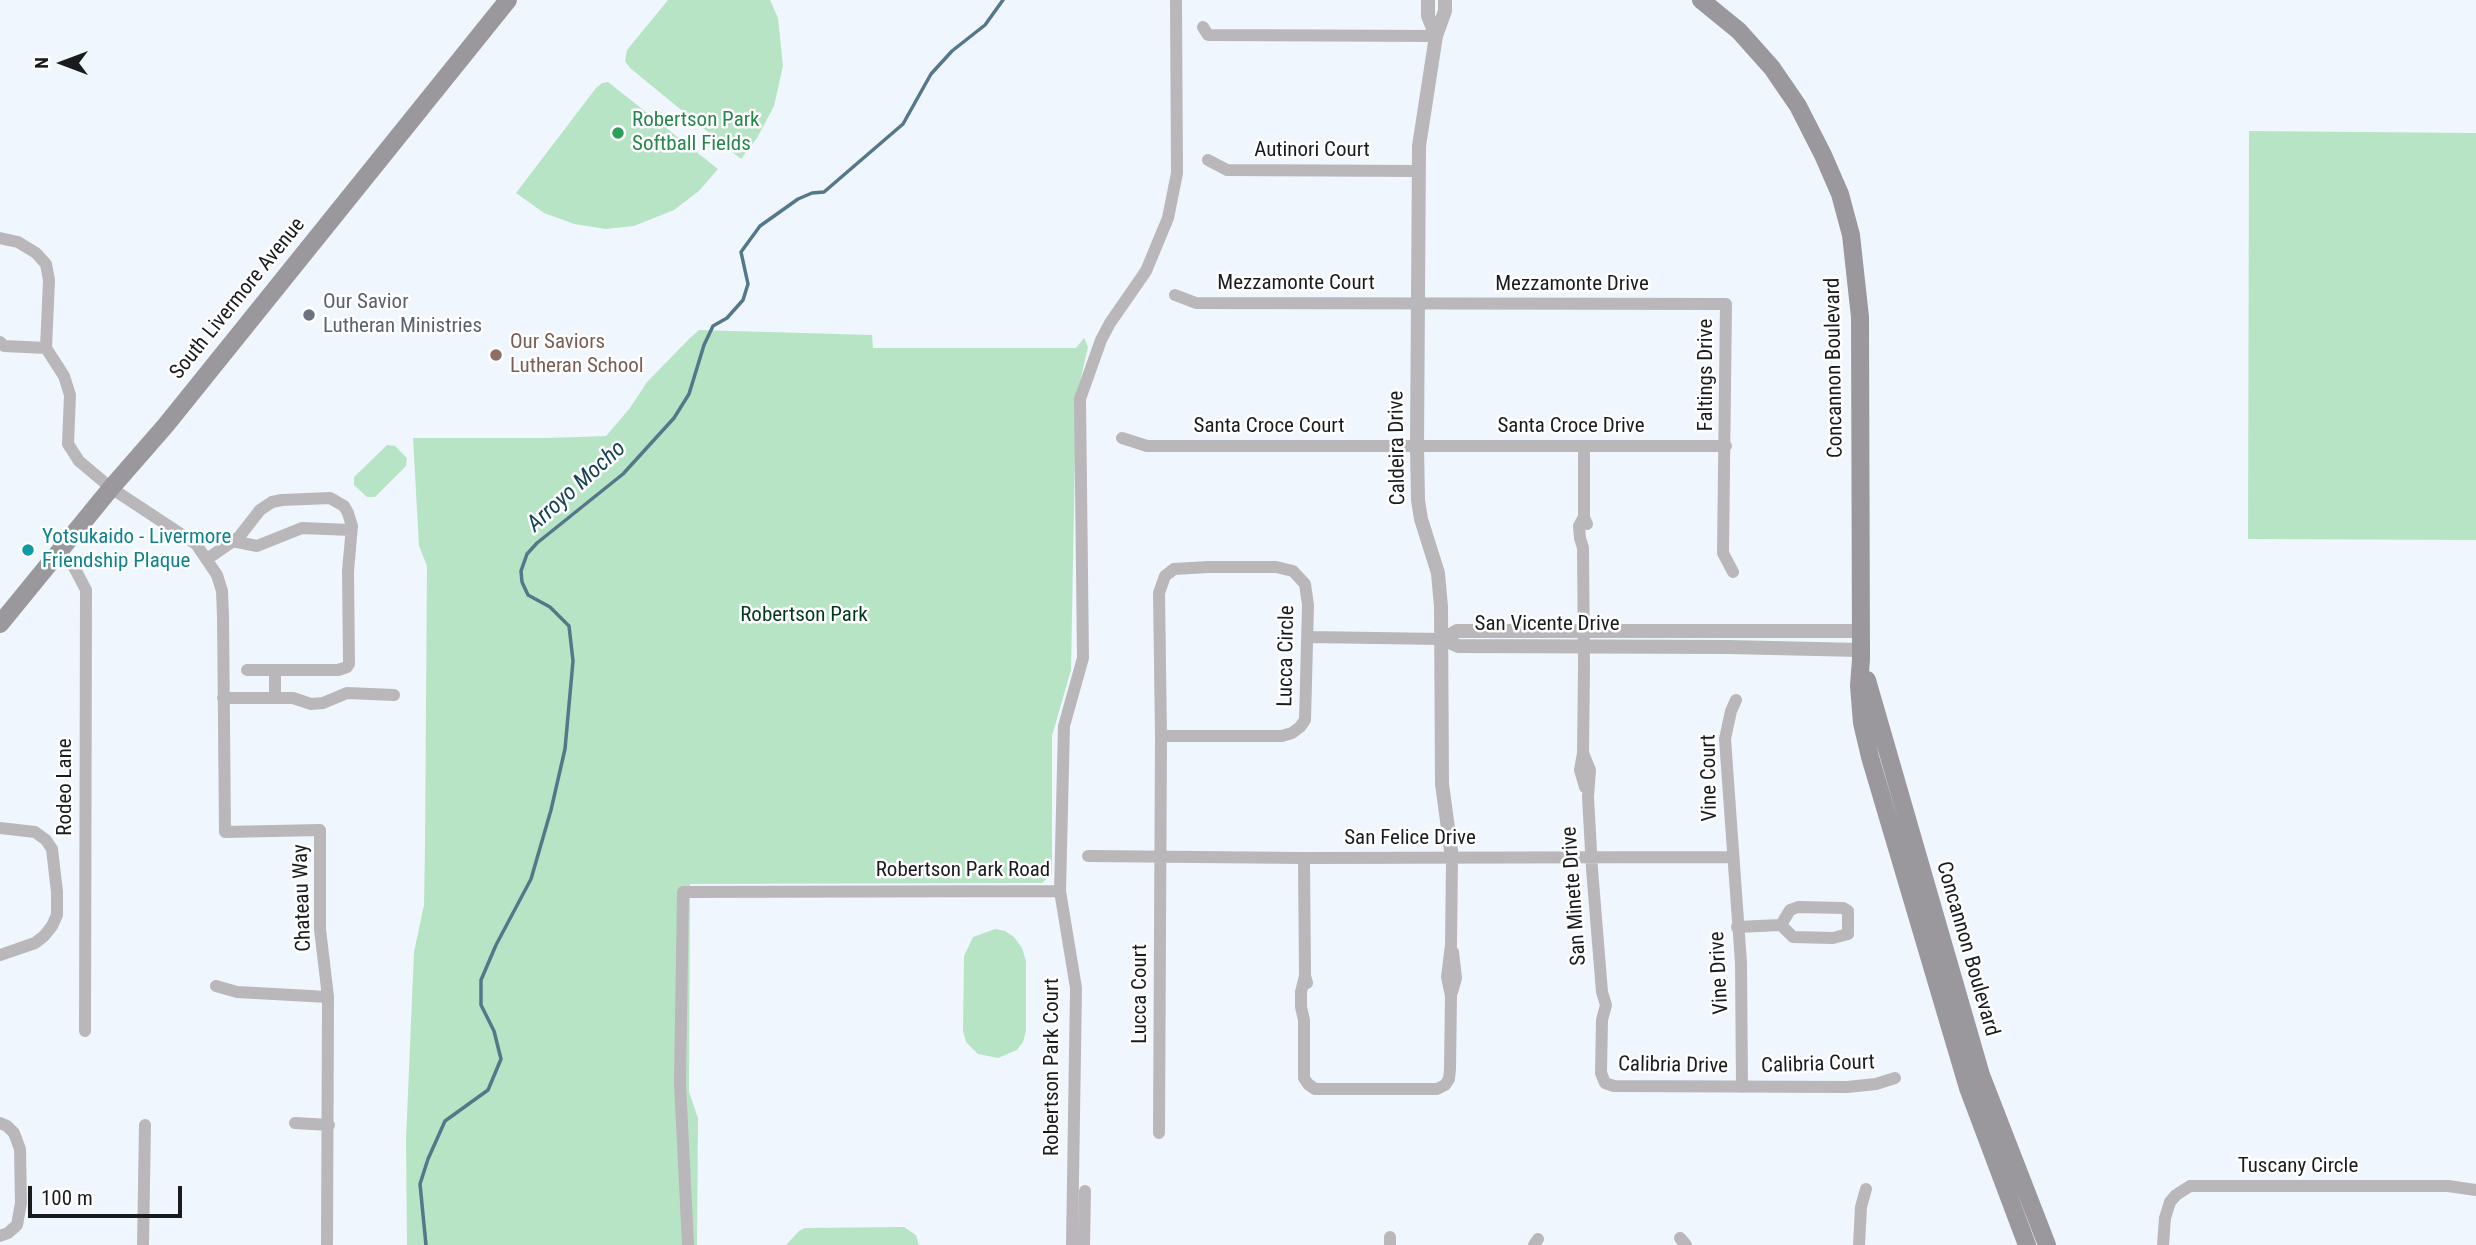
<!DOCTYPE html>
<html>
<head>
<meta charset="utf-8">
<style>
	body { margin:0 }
	#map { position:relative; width:2476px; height:1245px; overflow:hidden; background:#f0f6fd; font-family:"Roboto Condensed",sans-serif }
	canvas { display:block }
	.north { position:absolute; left:28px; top:28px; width:70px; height:70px; -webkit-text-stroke:5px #fff; paint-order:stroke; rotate:270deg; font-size:19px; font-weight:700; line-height:28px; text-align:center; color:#191b1d }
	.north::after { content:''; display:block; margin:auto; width:24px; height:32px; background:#191b1d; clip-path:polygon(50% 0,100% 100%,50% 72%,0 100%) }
	.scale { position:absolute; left:28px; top:1186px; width:154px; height:32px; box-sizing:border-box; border:4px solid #191b1d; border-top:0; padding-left:9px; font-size:21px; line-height:24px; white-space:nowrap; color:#191b1d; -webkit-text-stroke:5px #fff; paint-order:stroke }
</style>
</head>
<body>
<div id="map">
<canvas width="2476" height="1245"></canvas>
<div class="north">N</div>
<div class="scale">100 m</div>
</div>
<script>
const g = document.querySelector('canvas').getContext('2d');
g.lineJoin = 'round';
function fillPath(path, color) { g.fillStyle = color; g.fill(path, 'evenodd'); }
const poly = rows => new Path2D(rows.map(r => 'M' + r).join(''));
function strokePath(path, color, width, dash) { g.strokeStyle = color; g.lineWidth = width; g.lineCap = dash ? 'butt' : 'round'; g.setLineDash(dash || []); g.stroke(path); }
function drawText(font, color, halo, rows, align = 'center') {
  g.font = font + ' "Roboto Condensed",sans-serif'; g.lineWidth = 5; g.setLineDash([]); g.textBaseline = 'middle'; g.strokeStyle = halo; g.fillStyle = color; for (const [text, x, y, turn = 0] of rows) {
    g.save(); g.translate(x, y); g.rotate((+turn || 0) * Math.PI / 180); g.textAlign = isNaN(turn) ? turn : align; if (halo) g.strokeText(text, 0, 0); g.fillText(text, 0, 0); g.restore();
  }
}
const green = poly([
	[668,0,770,0,778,18,783,66,774,106,757,138,741,159,630,68,625,61,627,50],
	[608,82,718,169,699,191,674,210,634,226,606,229,574,224,544,213,516,193,596,88,602,83],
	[2249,131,2476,133,2476,540,2248,539],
	[699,330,872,335,873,348,1076,348,1084,338,1088,347,1076,399,1071,670,1052,736,1052,874,1042,883,690,884,689,1092,698,1118,697,1245,407,1245,406,1139,414,952,424,905,425,845,427,566,419,546,413,438,548,438,606,436,630,408,647,382,691,337],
	[387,445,395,446,407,458,406,466,375,497,367,497,354,485,354,477],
	[995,929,1005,931,1014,937,1022,948,1026,961,1026,1031,1023,1042,1017,1050,998,1058,978,1054,966,1042,963,1031,964,956,973,937],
	[904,1227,916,1235,919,1245,786,1245,799,1231,805,1228]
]);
const stream = poly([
	[426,1245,420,1184,428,1159,445,1121,488,1090,501,1059,494,1031,481,1005,481,980,496,945,531,879,551,810,565,749,573,661,569,626,550,607,528,595,522,582,521,571,527,554,537,543,623,474,674,418,689,394,704,345,713,326,727,318,743,300,748,284,741,252,760,226,798,199,812,193,824,192,903,124,931,74,952,51,985,25,1003,0]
]);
const minor = poly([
	[1203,27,1208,35,1436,36],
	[1208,160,1227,170,1418,171],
	[0,238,18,242,36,253,46,264,49,280,46,348,64,376,70,395,68,444,79,461,111,488,196,544,217,575,222,591,223,616,225,832,320,830,320,929,328,997,327,1245],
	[1175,295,1196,303,1726,304,1723,553,1733,572],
	[0,342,4,346,46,348],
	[1122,438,1147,446,1726,446],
	[1584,446,1584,517,1587,524],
	[1584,517,1579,526,1580,538,1583,548,1584,666,1583,753,1580,770,1585,787],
	[232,541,257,546,302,528,351,530],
	[58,554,74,567,86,590,85,1031],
	[207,559,239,537,260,510,272,502,282,500,330,498,344,506,348,513,352,526,348,571,349,664,347,667,338,670,247,670],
	[1308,637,1443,639],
	[275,670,275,697],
	[223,698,293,698,311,704,323,703,347,693,394,695],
	[1736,700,1731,711,1725,739,1741,963,1742,1087],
	[1583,753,1590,770,1588,797,1592,869,1602,992,1606,1005,1602,1020,1601,1073,1605,1083,1614,1086,1847,1087,1876,1084,1895,1078],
	[0,828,35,832,46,840,52,849,57,892,57,915,52,926,44,936,35,943,0,955],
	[1088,856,1304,858,1732,857],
	[1304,858,1305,976,1307,983],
	[1798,907,1843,908,1848,911,1848,934,1833,938,1793,937,1781,925,1790,910,1798,907],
	[1737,927,1781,925],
	[1305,976,1301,992,1301,1007,1304,1020,1304,1078,1308,1084,1315,1089,1437,1089,1445,1085,1449,1079,1450,1069,1451,996,1447,977,1451,945,1452,858],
	[216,986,237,992,328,997],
	[1452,992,1456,978,1453,952],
	[0,1123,7,1126,14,1133,20,1149,21,1203,17,1225,8,1233,0,1236],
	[295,1123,329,1125],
	[1159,1133,1161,736,1282,736,1292,733,1300,727,1305,720,1308,605,1305,584,1293,571,1276,567,1209,567,1174,569,1165,576,1159,593,1161,736],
	[1390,1237,1390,1245],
	[1680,1238,1686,1245],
	[143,1245,145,1125],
	[688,1245,680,1083,683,892,1060,891],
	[1072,1245,1076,988,1060,891,1064,726,1083,658,1080,399,1101,340,1110,323,1146,271,1168,218,1177,173,1176,0],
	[1084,1245,1085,1191],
	[1534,1245,1538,1239],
	[1859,1245,1861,1207,1866,1189],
	[2163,1245,2165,1218,2170,1202,2176,1195,2190,1186,2448,1186,2476,1190]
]);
const tertiary = poly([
	[1428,0,1428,16,1436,36],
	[1445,0,1445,11,1436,36,1419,146,1417,446,1418,500,1421,519,1438,573,1441,607,1442,784,1452,858],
	[1443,639,1458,646,1728,647,1860,650],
	[1443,639,1457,631,1860,631]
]);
const secondary = poly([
	[1701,0,1739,31,1772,68,1798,106,1823,155,1840,194,1851,235,1860,317,1861,659,1859,686,1862,723,1870,757,1968,1088,2027,1245],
	[0,624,111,488,166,425,508,0],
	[1867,680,1981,1075,2047,1245]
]);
const markers = [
	[618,133,7,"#2e9e5b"],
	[309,315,7,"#6b7280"],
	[496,355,7,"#8d6e63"],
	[28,550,7,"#0f9aa8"]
];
const leisureNames = [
	["Robertson Park",632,121],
	["Softball Fields",632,145]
];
const streetNames = [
	["Autinori Court",1312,151],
	["Mezzamonte Court",1296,284],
	["Mezzamonte Drive",1572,285],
	["South Livermore Avenue",238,299,-51],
	["Concannon Boulevard",1835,368,-91],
	["Faltings Drive",1707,375,-90],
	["Santa Croce Court",1269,427],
	["Santa Croce Drive",1571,427],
	["Caldeira Drive",1398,448,-91],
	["San Vicente Drive",1547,625],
	["Lucca Circle",1287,656,-89],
	["Vine Court",1710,778,-91],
	["Rodeo Lane",66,787,-90],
	["San Felice Drive",1410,839],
	["Robertson Park Road",963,871],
	["San Minete Drive",1575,896,-94],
	["Chateau Way",303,898,-92],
	["Concannon Boulevard",1967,949,74],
	["Vine Drive",1720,973,-93],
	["Lucca Court",1141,994,-90],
	["Calibria Court",1818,1065,-2],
	["Calibria Drive",1673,1066,1],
	["Robertson Park Court",1053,1067,-90],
	["Tuscany Circle",2298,1167]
];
const worshipNames = [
	["Our Savior",323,303],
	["Lutheran Ministries",323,327]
];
const educationNames = [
	["Our Saviors",510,343],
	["Lutheran School",510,367]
];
const cultureNames = [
	["Yotsukaido - Livermore",42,538],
	["Friendship Plaque",42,562]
];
const parkNames = [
	["Robertson Park",804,616]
];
const waterNames = [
	["Arroyo Mocho",577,487,-42]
];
fillPath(green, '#b8e4c6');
strokePath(stream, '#54788a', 3.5);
strokePath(minor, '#b9b7ba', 12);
strokePath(tertiary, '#b9b7ba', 14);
strokePath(secondary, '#9b989d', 18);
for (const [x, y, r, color] of markers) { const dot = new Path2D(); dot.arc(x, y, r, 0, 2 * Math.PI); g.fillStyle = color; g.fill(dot); strokePath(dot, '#fff', 2.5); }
drawText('21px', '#27864d', '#fff', leisureNames, 'left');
drawText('21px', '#191b1d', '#fff', streetNames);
drawText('21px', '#5b616d', '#fff', worshipNames, 'left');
drawText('21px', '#785e54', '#fff', educationNames, 'left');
drawText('21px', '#0d838f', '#fff', cultureNames, 'left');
drawText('21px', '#00391c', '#fff', parkNames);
drawText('italic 23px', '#164255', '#fff', waterNames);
</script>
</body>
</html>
